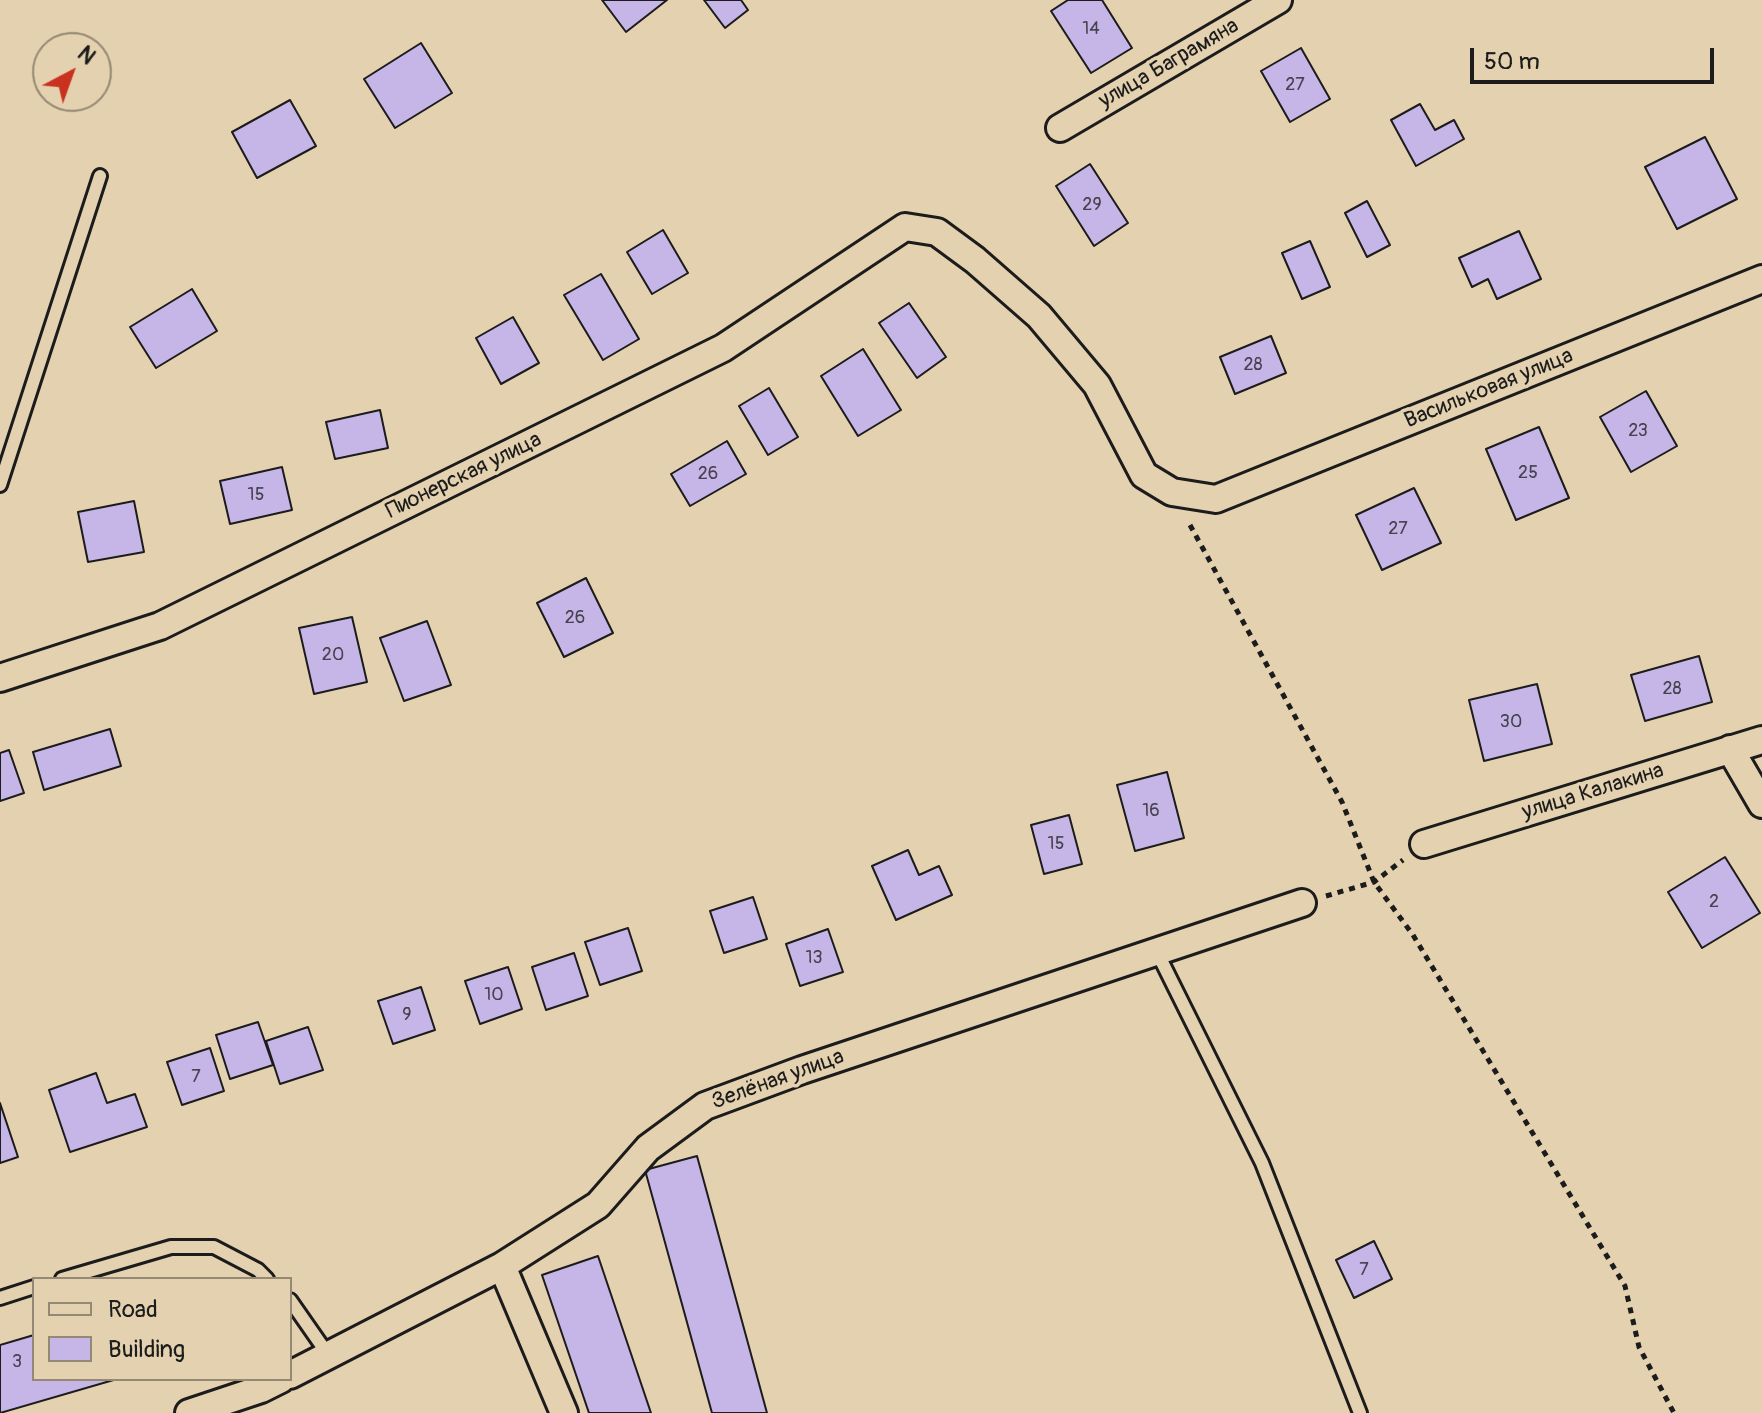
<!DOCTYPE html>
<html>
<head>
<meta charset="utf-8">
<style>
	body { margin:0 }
	#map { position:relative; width:1762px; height:1413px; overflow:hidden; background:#e4d1af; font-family:Pangolin,sans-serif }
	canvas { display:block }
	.legend { position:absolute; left:32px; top:1277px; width:260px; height:104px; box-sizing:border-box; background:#e4d1af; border:2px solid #948974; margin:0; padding:10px 14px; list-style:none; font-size:24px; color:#1c1c1c }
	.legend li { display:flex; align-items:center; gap:16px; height:40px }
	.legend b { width:40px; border:2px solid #948974 }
	.north { position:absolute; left:32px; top:32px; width:80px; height:80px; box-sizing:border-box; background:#e4d1af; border:2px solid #948974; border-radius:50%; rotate:41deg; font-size:22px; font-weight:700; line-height:32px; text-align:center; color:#1c1c1c }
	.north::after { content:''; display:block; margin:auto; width:28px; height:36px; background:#c8321e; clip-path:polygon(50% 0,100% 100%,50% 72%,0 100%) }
	.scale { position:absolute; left:1470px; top:48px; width:244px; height:36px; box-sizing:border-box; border:4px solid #1c1c1c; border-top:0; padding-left:10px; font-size:24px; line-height:28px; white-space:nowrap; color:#1c1c1c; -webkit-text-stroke:6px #e4d1af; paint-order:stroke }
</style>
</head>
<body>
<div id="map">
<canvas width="1762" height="1413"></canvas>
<ul class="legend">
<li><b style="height:10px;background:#e4d1af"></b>Road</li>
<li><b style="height:22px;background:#c5b6e7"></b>Building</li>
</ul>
<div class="north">N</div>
<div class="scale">50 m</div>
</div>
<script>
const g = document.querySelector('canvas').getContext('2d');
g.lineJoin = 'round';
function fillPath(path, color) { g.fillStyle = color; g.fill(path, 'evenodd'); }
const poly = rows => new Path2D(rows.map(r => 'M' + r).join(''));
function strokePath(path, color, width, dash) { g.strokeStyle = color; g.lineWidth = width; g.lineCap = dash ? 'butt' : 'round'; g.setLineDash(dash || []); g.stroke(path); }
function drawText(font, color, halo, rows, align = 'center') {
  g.font = font + ' Pangolin,sans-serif'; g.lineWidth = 7; g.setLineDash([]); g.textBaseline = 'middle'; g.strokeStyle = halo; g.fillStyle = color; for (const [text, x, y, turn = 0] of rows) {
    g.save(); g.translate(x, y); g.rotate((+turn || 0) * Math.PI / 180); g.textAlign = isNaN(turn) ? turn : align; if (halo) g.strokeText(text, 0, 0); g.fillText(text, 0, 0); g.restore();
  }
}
const building = poly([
	[602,0,667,0,626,32,602,0],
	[704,0,741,0,748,10,725,28,704,0],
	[1068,0,1102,0,1132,48,1091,73,1051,11,1068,0],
	[421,43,452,93,395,128,364,79,421,43],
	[1301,48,1330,99,1290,122,1261,71,1301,48],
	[290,100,316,146,257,178,232,132,290,100],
	[1420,104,1435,130,1454,120,1464,139,1416,166,1391,120,1420,104],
	[1705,137,1737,199,1677,229,1645,167,1705,137],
	[1090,164,1128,223,1094,246,1056,186,1090,164],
	[1367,201,1390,245,1367,257,1345,213,1367,201],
	[663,230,688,273,652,294,627,252,663,230],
	[1519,231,1541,279,1497,299,1488,279,1472,287,1459,258,1519,231],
	[1310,241,1330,287,1302,299,1282,253,1310,241],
	[601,274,639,339,603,360,564,295,601,274],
	[192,289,217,331,156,368,130,327,192,289],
	[909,303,946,357,917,378,879,323,909,303],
	[513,317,539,363,501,384,476,338,513,317],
	[1271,336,1286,373,1235,394,1220,357,1271,336],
	[863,349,901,410,858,436,821,376,863,349],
	[769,388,798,437,768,455,739,406,769,388],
	[1646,391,1677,446,1631,472,1600,417,1646,391],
	[380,410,388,448,335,459,326,422,380,410],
	[1539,427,1569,498,1516,520,1486,449,1539,427],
	[727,441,746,474,690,506,671,474,727,441],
	[282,467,292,510,230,524,220,481,282,467],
	[1414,488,1441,543,1382,570,1356,515,1414,488],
	[134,501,144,552,88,562,78,512,134,501],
	[586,578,613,633,564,657,537,603,586,578],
	[352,617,367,682,314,694,299,628,352,617],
	[427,621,451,685,404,701,380,638,427,621],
	[1699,656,1712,702,1645,721,1631,675,1699,656],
	[1537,684,1552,744,1484,761,1469,700,1537,684],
	[110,729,121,766,44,790,33,752,110,729],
	[9,750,24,793,0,801,0,753,9,750],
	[1167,772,1184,838,1135,851,1117,785,1167,772],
	[1069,815,1082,864,1044,874,1031,825,1069,815],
	[908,850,919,875,939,866,952,895,896,920,872,866,908,850],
	[1725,857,1760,913,1702,948,1668,892,1725,857],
	[753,897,767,939,724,953,710,911,753,897],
	[628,928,642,971,600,985,585,942,628,928],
	[828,929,843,972,800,986,786,944,828,929],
	[574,953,588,996,546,1010,532,967,574,953],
	[508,967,522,1009,480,1024,465,981,508,967],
	[421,987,435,1030,393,1044,378,1001,421,987],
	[258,1022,273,1065,230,1079,216,1035,258,1022],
	[308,1027,323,1070,280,1084,266,1041,308,1027],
	[210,1048,224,1091,182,1105,167,1062,210,1048],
	[96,1073,107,1103,135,1094,147,1127,70,1152,49,1090,96,1073],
	[0,1103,18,1157,0,1163,0,1103],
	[697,1156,767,1413,712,1413,645,1170,697,1156],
	[1374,1241,1392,1279,1354,1298,1336,1260,1374,1241],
	[598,1256,651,1413,589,1413,542,1275,598,1256],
	[34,1335,34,1379,117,1379,0,1413,0,1345,34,1335]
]);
const path = poly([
	[1190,525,1342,802,1374,882,1413,935,1625,1286,1639,1347,1674,1413],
	[1326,896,1374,882,1403,860]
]);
const service = poly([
	[0,485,100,176],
	[1157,952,1262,1163,1360,1413],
	[62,1279,171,1247,214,1247,258,1270,267,1279],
	[0,1298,34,1287],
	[290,1300,329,1356]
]);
const minor = poly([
	[1060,128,1278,0],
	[0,678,160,626,723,348,905,227,937,232,975,260,1039,316,1097,385,1144,475,1172,492,1216,499,1762,279],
	[1730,749,1762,804],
	[1424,844,1762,740],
	[502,1266,564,1413],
	[290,1375,502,1266,598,1205,648,1148,705,1106,802,1070,1302,903],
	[189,1413,261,1389,281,1379]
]);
const numberNames = [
	["14",1091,29],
	["27",1295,85],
	["29",1092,205],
	["28",1253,365],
	["23",1638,431],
	["25",1528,473],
	["26",708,474],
	["15",256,495],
	["27",1398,529],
	["26",575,618],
	["20",333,655],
	["28",1672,689],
	["30",1511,722],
	["16",1151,811],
	["15",1056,844],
	["2",1714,902],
	["13",814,958],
	["10",494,995],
	["9",407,1015],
	["7",196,1077],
	["7",1364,1270],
	["3",17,1362]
];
const streetNames = [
	["улица Баграмяна",1169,64,-30],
	["Васильковая улица",1489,389,-22],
	["Пионерская улица",464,476,-26],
	["улица Калакина",1593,792,-17],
	["Зелёная улица",778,1080,-20]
];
fillPath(building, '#c5b6e7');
strokePath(building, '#1c1c1c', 2);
strokePath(service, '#1c1c1c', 18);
strokePath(minor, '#1c1c1c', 32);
strokePath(path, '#1c1c1c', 5, [6, 6]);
strokePath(service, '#e4d1af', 12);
strokePath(minor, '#e4d1af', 26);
drawText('18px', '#46424f', null, numberNames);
drawText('22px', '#1c1c1c', '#e4d1af', streetNames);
</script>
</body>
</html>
